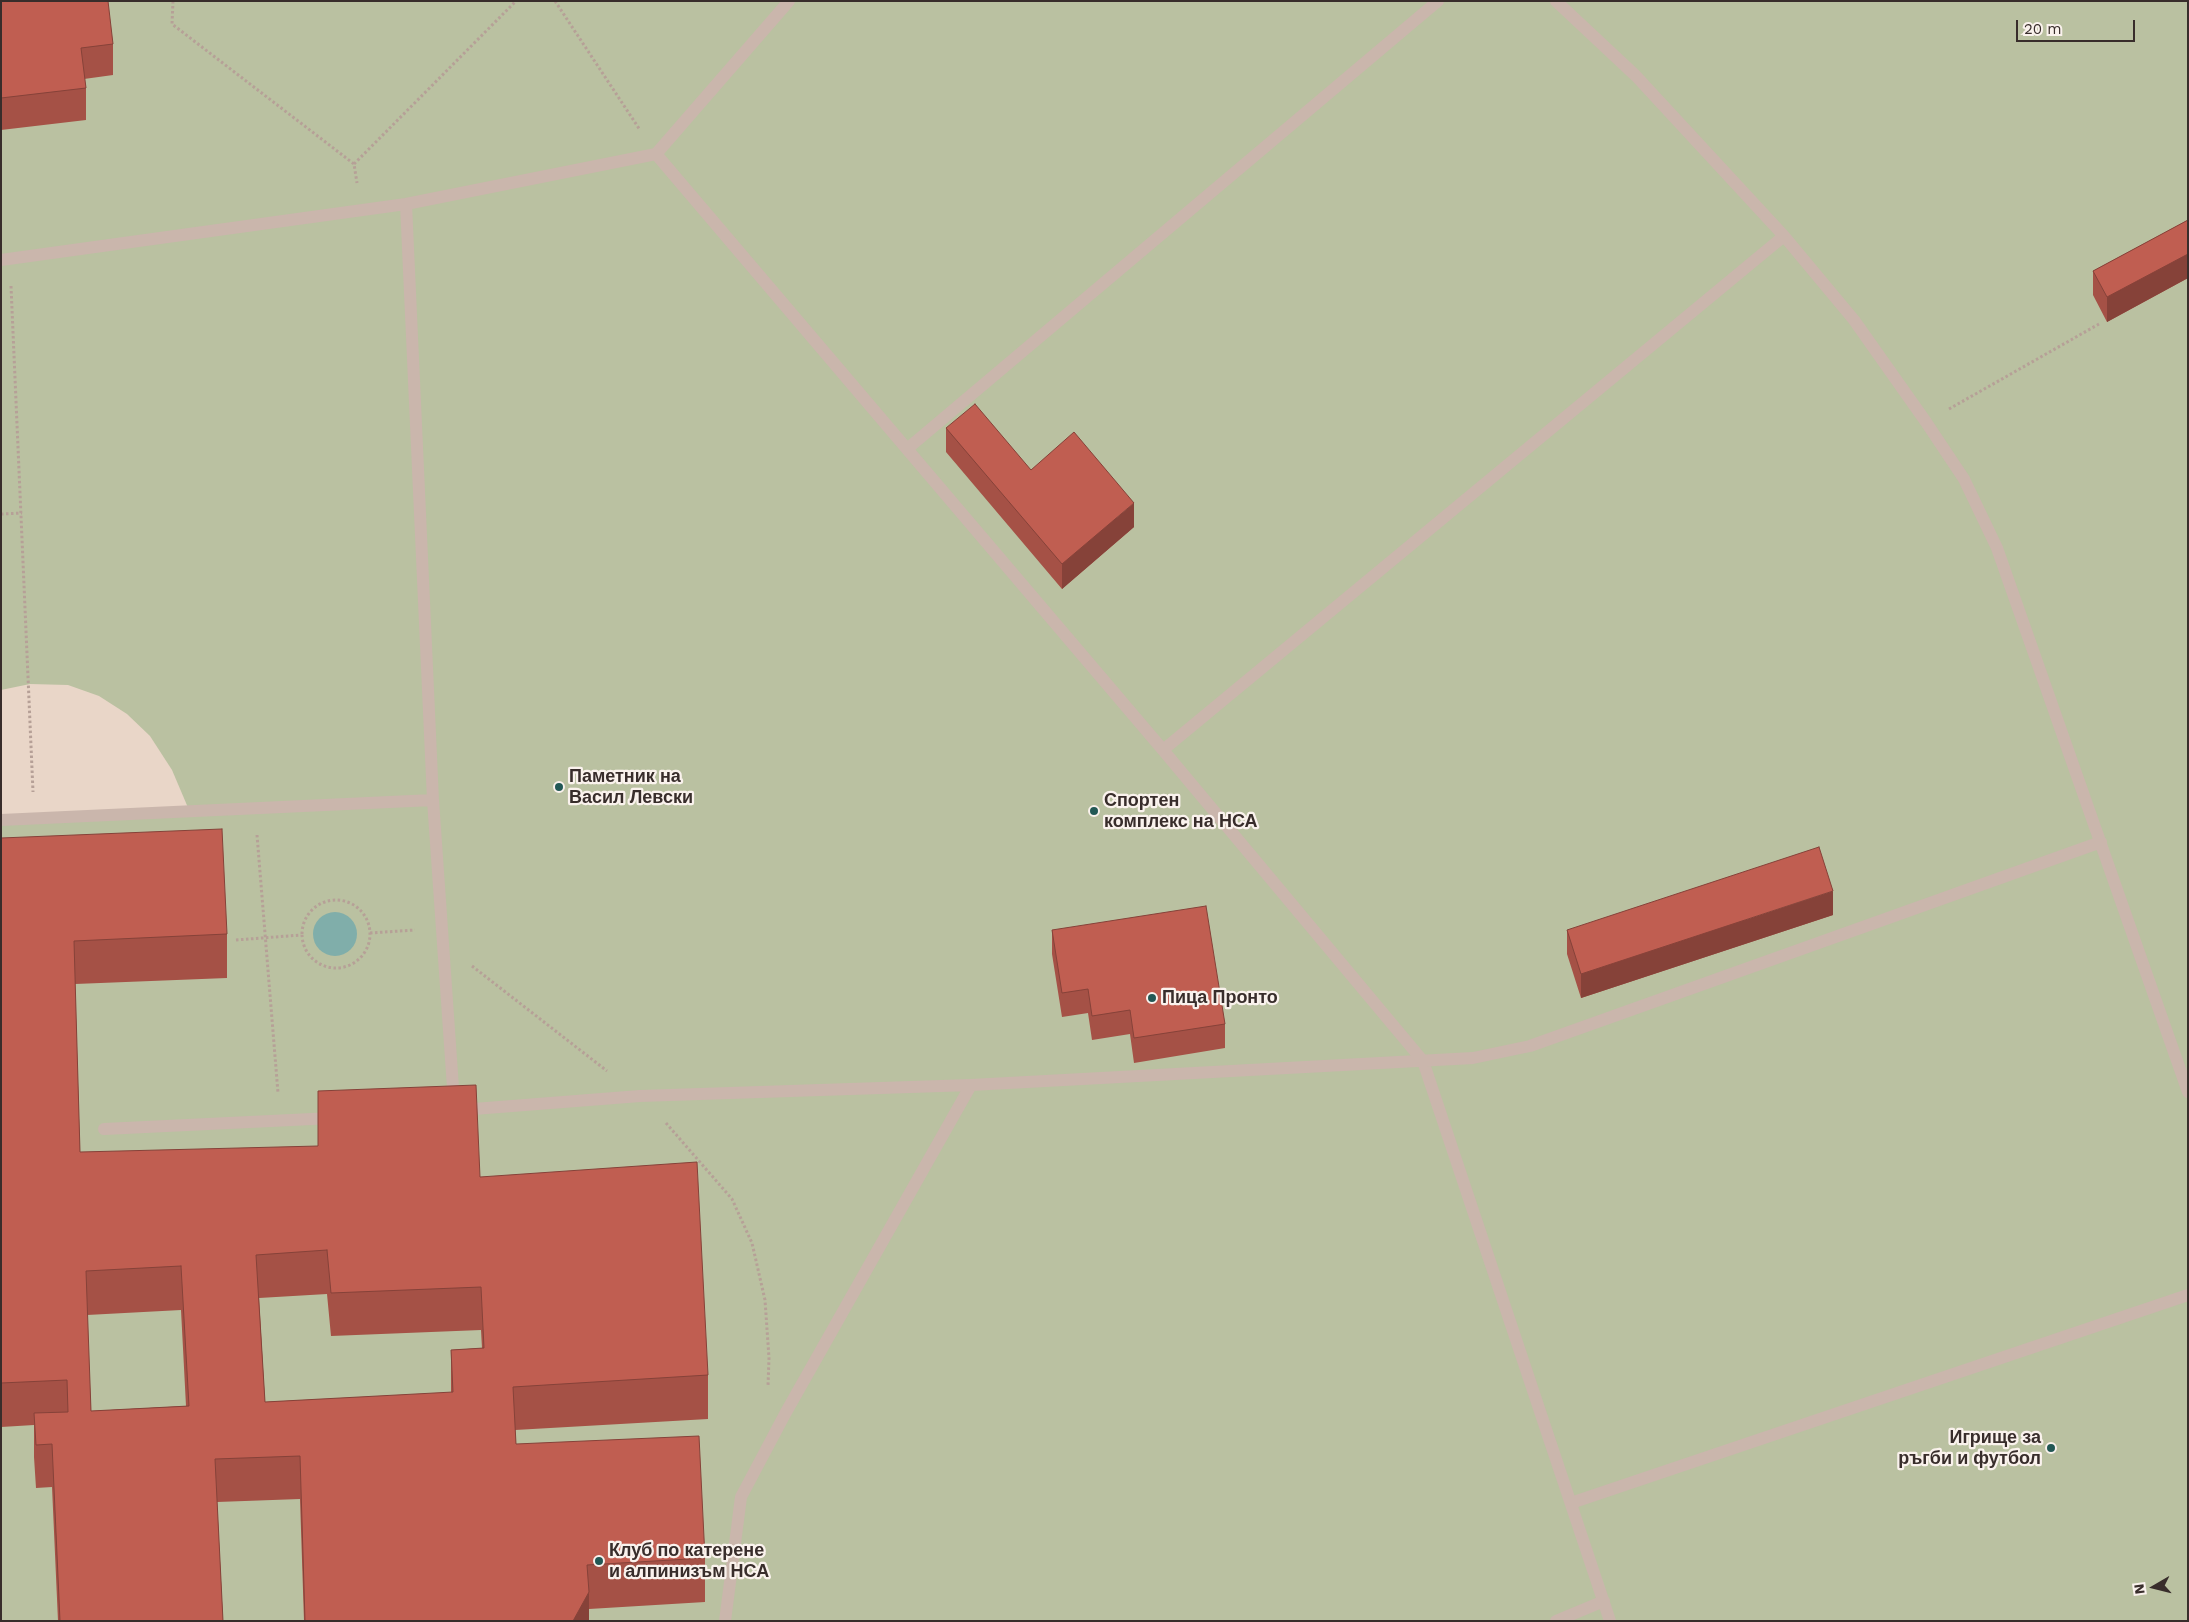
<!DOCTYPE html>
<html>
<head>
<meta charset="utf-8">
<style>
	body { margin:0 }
	#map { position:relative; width:2189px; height:1622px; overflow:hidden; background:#f2e7e0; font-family:"Work Sans",sans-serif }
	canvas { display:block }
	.frame { position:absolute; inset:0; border:2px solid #382d2b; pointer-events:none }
	.north { position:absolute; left:2129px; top:1562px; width:50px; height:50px; -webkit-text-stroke:4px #faf2ed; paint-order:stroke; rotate:262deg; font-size:14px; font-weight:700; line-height:20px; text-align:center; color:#382d2b }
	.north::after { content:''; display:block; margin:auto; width:18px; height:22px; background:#382d2b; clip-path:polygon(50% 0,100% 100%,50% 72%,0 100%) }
	.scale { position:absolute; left:2016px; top:20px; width:119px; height:22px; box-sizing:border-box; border:2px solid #382d2b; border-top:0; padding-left:6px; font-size:15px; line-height:18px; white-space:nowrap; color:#382d2b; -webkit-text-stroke:4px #faf2ed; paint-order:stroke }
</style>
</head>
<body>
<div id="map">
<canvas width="2189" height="1622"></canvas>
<div class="frame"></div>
<div class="north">N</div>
<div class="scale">20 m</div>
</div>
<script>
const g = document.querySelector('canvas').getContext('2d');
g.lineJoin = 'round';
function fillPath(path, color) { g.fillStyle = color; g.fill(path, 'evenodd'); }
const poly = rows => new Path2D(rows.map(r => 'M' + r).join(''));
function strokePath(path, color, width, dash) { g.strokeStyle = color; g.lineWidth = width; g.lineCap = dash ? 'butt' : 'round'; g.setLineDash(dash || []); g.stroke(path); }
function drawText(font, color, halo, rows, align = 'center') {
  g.font = font + ' "Work Sans",sans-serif'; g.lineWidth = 4.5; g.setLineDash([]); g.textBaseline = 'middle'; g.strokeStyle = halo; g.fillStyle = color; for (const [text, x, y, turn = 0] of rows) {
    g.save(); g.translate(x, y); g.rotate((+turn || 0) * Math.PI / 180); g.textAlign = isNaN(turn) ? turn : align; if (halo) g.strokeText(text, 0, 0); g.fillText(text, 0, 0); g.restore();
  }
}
const green = poly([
	[1,1,2188,1,2188,1621,1,1621]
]);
const plaza = poly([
	[30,684,68,685,99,696,127,714,150,736,172,770,189,810,1,820,1,690]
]);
const water = poly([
	'313 934a22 22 0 1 1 44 0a22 22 0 1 1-44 0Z'
]);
const path = poly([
	[173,1,172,24,354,164,357,183],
	[555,1,640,130],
	[354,164,516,1],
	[11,286,33,792],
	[1949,409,2099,324],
	[1,514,22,513],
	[257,835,278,1093],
	'302 934a34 34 0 1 1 68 0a34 34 0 1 1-68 0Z',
	[370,933,415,930],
	[236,940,301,935],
	[472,966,607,1071],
	[666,1123,732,1199,752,1243,765,1300,769,1358,768,1386]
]);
const minor = poly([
	[1556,1,1636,76,1784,236,1854,320,1926,422,1964,479,1997,548,2188,1092],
	[656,154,1163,750,1423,1061,1610,1621],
	[406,204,433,800,454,1102],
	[1,260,406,204,656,154,789,1],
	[907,449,1438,1],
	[1163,750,1784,236],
	[1,820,433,800],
	[461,1110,640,1096,971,1085,1473,1058,1530,1046,2101,842],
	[104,1129,333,1118],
	[1571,1503,2188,1295],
	[725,1621,741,1497,785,1414,971,1085],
	[1556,1621,1604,1601]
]);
const wall = poly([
	[1,1,113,44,113,75,84,79,86,88,86,120,1,130],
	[2188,220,2188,278,2107,322,2093,295,2093,271],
	[946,428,1031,470,1134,527,1062,589,946,452],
	[1,838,227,934,227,978,75,984,80,1152,480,1177,708,1375,708,1419,515,1430,516,1444,705,1558,705,1602,589,1609,589,1621,304,1621,300,1499,217,1502,223,1621,58,1621,52,1487,36,1488,34,1457,34,1425,1,1427],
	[327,1294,331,1336,481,1330,482,1348,451,1350,451,1393,265,1402,259,1298],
	[181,1310,186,1406,91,1411,87,1315],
	[1833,915,1581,998,1567,954,1567,930],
	[1052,930,1225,1024,1225,1048,1134,1063,1130,1034,1092,1040,1088,1013,1062,1017,1052,954]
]);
const shadedWall = poly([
	[2188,254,2188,278,2107,322,2107,297],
	[1134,503,1134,527,1062,589,1062,564],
	[1833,891,1833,915,1581,998,1581,974],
	[589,1592,589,1621,573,1621]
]);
const building = poly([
	[1,1,108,1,113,44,81,48,86,88,1,98,1,1],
	[2188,220,2188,254,2107,297,2093,271,2188,220],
	[975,404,1031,470,1074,432,1134,503,1062,564,946,428,975,404],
	[222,829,227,934,74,941,80,1152,318,1146,318,1091,476,1085,480,1177,697,1162,708,1375,513,1387,516,1444,699,1436,705,1558,587,1565,589,1592,573,1621,305,1621,300,1456,215,1459,223,1621,60,1621,52,1444,36,1445,34,1413,68,1412,67,1380,1,1383,1,838,222,829],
	[327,1250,331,1293,481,1287,484,1348,451,1350,453,1392,265,1402,256,1255,327,1250],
	[181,1266,189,1406,91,1411,86,1271,181,1266],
	[1819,847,1833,891,1581,974,1567,930,1819,847],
	[1206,906,1225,1024,1134,1038,1130,1010,1092,1016,1088,989,1062,993,1052,930,1206,906]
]);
const markers = [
	[559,787,5,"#225855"],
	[1094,811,5,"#225855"],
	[1152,998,5,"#225855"],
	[2051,1448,5,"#225855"],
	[599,1561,5,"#225855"]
];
const poiNames = [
	["Паметник на",569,777],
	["Васил Левски",569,798],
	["Спортен",1104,801],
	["комплекс на НСА",1104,822],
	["Пица Пронто",1162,998],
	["Игрище за",2041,1438,"right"],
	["ръгби и футбол",2041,1459,"right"],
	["Клуб по катерене",609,1551],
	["и алпинизъм НСА",609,1572]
];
fillPath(green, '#bac1a1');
fillPath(plaza, '#e9d6c8');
fillPath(water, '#80aeaa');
strokePath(path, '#b6a097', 3, [2.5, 2.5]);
strokePath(minor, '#cab6ac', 12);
fillPath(wall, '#a55146');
fillPath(shadedWall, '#864239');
fillPath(building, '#c05e51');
strokePath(building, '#864239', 1);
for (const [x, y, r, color] of markers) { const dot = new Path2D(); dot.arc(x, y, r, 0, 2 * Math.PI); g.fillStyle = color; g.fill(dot); strokePath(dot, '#faf2ed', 2); }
drawText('bold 18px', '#382d2b', '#faf2ed', poiNames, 'left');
</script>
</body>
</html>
